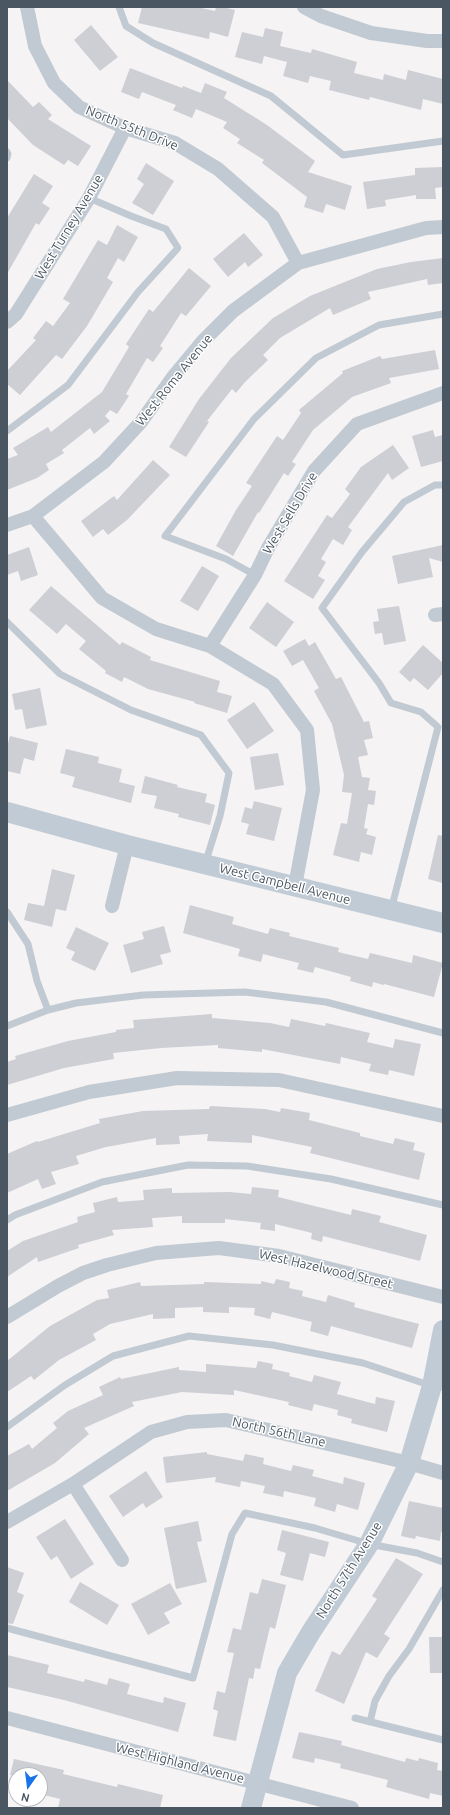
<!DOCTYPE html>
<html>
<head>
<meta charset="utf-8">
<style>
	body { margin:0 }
	#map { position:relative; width:450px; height:1815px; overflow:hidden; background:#f5f3f3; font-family:Ubuntu,sans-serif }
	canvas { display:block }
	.frame { position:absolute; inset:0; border:8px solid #4a5661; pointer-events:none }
	.north { position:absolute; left:8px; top:1767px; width:40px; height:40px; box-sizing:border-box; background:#fff; border:1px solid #b7bbc0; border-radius:50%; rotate:194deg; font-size:11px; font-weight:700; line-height:16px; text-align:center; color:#4a5661 }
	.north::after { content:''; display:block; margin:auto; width:14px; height:18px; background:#1a73e8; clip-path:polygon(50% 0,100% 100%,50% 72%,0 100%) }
</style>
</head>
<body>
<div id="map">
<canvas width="450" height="1815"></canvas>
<div class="frame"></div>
<div class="north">N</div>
</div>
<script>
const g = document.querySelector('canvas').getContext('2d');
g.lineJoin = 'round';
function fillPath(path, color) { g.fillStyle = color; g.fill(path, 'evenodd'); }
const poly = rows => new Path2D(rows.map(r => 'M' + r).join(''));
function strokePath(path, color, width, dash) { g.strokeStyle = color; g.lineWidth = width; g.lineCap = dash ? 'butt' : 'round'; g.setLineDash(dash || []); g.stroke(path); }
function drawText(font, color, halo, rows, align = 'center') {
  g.font = font + ' Ubuntu,sans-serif'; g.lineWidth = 3; g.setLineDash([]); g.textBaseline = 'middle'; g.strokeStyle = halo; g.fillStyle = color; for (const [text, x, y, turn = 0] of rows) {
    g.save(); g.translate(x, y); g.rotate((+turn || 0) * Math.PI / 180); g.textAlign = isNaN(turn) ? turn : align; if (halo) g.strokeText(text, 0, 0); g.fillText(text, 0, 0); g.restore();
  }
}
const building = poly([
	[142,7,197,7,215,11,216,7,223,7,235,10,228,37,210,32,209,39,138,23],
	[91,25,118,57,100,71,74,40],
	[265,28,283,32,280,46,311,53,312,49,357,62,354,73,383,80,384,74,406,80,408,70,443,79,443,104,423,99,421,110,370,97,369,100,329,90,331,81,310,76,308,83,283,76,287,62,264,56,262,64,235,57,242,32,263,37],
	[130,68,182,88,183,86,201,93,205,83,227,92,224,98,267,125,315,161,308,172,352,186,345,210,326,204,323,213,304,207,307,197,262,163,264,160,237,143,240,139,223,128,227,122,196,109,192,118,173,110,176,105,142,92,139,99,121,92],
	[7,80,33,107,39,102,52,115,48,119,91,146,78,166,68,160,64,165,33,145,7,118],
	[146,163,174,181,153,215,132,203,144,184,137,179],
	[443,167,443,187,435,188,436,199,416,199,416,195,385,200,386,206,367,209,363,182,415,175,415,168],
	[34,174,53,186,42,203,50,208,39,225,36,223,7,274,7,218],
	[117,225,138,237,124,262,118,258,107,278,113,282,87,326,62,359,56,355,20,395,7,384,7,371,36,340,33,338,46,321,53,326,70,303,63,299,98,240,107,245],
	[244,233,263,255,248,267,245,262,228,277,213,259],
	[443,258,443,283,428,285,427,279,368,292,371,299,333,315,330,308,280,338,263,355,268,360,245,382,236,393,232,389,207,421,209,422,186,457,169,447,199,399,231,358,273,318,310,296,377,269,411,262],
	[189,268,211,286,186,316,181,313,160,346,163,348,153,362,147,358,126,394,129,396,117,414,110,410,105,416,110,421,94,434,90,428,62,450,64,453,46,464,49,470,37,478,7,490,7,459,18,455,13,448,48,427,51,432,102,392,129,347,126,344,149,309,153,312],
	[435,350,439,369,389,378,391,383,352,397,313,430,292,462,296,464,288,476,284,473,259,513,258,512,233,556,216,546,236,510,252,486,246,483,277,436,283,440,301,413,299,410,343,373,342,371,380,356,382,359],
	[433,430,435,437,443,435,443,461,421,467,412,436],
	[393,445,409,468,392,480,388,473,348,527,352,530,343,545,333,539,321,559,326,562,318,576,325,580,313,599,284,581,327,515,332,518,350,494,345,489,361,467],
	[153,460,170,475,127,520,108,535,103,529,93,537,81,521,114,496,117,500],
	[443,545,443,562,429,558,433,577,398,584,392,556],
	[29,547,38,575,21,581,18,571,7,575,7,555],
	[202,566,219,576,198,611,180,601],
	[51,586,120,645,122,642,151,657,150,660,220,681,217,692,232,696,227,713,194,703,195,702,148,689,124,677,122,682,105,673,106,671,79,649,86,641,66,624,57,634,29,610],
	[267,602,294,622,276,647,249,628],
	[399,606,406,641,384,645,382,633,375,634,373,622,379,621,377,609],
	[305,639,309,646,315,642,336,679,341,677,364,722,369,721,373,738,364,740,368,755,358,757,362,777,370,778,368,790,376,791,374,805,368,804,364,828,368,829,366,834,376,837,372,855,361,852,359,862,333,855,341,823,347,824,352,793,342,792,344,775,332,724,314,691,319,688,303,660,292,666,283,651],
	[423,645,443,663,443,673,428,690,414,678,410,682,399,672],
	[40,688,47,725,26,729,22,709,15,710,12,694],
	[254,702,274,731,247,749,227,720],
	[10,736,38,743,34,761,24,758,20,774,7,771,7,747],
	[66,749,99,757,98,763,122,769,119,782,135,786,131,803,72,787,75,777,60,773],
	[278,753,284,785,255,790,250,757],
	[145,776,178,785,177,787,207,794,205,802,215,805,210,825,178,817,179,814,154,808,157,796,141,793],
	[254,801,282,808,274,841,246,834,249,824,241,822,245,807,252,809],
	[438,835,443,836,443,883,428,879],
	[52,869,75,875,66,911,56,909,52,927,24,920,28,903,44,906],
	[190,905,234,917,232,924,268,934,270,928,290,933,289,936,339,948,338,952,368,959,370,953,412,963,413,955,443,963,434,997,384,984,383,985,373,982,372,987,350,981,351,977,315,967,313,973,297,969,299,963,263,954,261,962,238,956,240,949,183,933],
	[164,926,171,952,160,955,163,964,131,973,123,945,144,939,142,932],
	[76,927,109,943,95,971,71,960,75,952,66,948],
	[212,1014,212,1018,270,1023,289,1027,291,1019,325,1026,326,1023,370,1033,367,1042,393,1048,395,1039,421,1044,414,1076,389,1070,388,1075,369,1071,371,1064,341,1057,340,1064,262,1049,262,1052,218,1048,218,1045,161,1048,113,1053,114,1059,64,1068,7,1085,7,1062,16,1059,15,1056,68,1041,116,1032,116,1030,134,1028,133,1020],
	[210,1106,265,1109,280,1112,281,1108,310,1113,309,1120,360,1133,360,1136,393,1144,395,1138,415,1143,413,1150,425,1153,419,1180,310,1153,312,1147,252,1135,252,1143,207,1141,208,1134,179,1136,180,1144,156,1145,156,1138,106,1147,76,1156,79,1164,51,1172,56,1184,42,1189,38,1179,7,1193,7,1154,37,1141,38,1142,100,1123,99,1119,143,1111,209,1109],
	[252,1187,279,1190,278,1197,351,1215,352,1209,381,1216,379,1222,427,1235,420,1261,323,1236,322,1242,311,1239,312,1233,275,1224,275,1231,260,1229,261,1223,225,1219,225,1223,182,1223,182,1216,152,1218,153,1227,112,1230,114,1235,78,1245,79,1248,38,1262,37,1257,7,1277,7,1251,23,1241,78,1222,77,1217,95,1212,93,1203,117,1197,118,1202,144,1200,143,1190,172,1188,172,1193,230,1192,251,1194],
	[276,1279,290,1282,289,1288,303,1291,302,1296,326,1302,328,1295,355,1303,354,1307,419,1324,412,1348,331,1326,328,1336,310,1331,312,1322,272,1312,270,1319,254,1315,255,1308,229,1307,229,1313,203,1312,203,1307,175,1308,175,1318,153,1319,153,1314,110,1324,93,1334,96,1340,59,1360,34,1380,31,1376,7,1392,7,1361,50,1326,97,1300,109,1298,107,1290,140,1282,141,1286,204,1284,204,1282,261,1284,261,1281,274,1284],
	[258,1361,273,1364,272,1369,290,1373,289,1376,312,1382,314,1375,341,1382,337,1394,375,1404,376,1397,395,1401,387,1432,351,1423,352,1419,337,1415,338,1410,314,1404,312,1411,288,1405,289,1402,234,1390,234,1395,182,1392,132,1402,134,1406,84,1428,89,1434,55,1463,7,1491,7,1456,29,1444,32,1449,57,1428,53,1423,68,1411,103,1395,99,1387,120,1377,121,1379,179,1367,179,1370,206,1372,206,1364,256,1368],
	[207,1452,207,1454,243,1461,245,1454,264,1458,263,1464,291,1471,293,1465,314,1470,312,1476,343,1484,344,1477,365,1483,358,1510,337,1504,335,1512,314,1506,316,1498,284,1491,283,1497,263,1493,265,1486,241,1481,240,1487,215,1482,216,1477,166,1483,163,1457],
	[146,1471,163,1497,146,1508,143,1503,123,1517,109,1496],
	[409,1501,443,1508,443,1532,441,1532,440,1541,416,1536,415,1539,401,1536],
	[65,1519,94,1564,71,1579,57,1556,51,1560,36,1537],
	[198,1521,202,1541,197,1542,207,1582,176,1589,164,1528],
	[282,1530,329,1542,325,1557,310,1553,303,1581,280,1575,286,1553,277,1550],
	[396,1558,423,1574,384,1634,390,1638,377,1658,366,1652,344,1704,315,1691,332,1651,340,1655,377,1599,372,1596],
	[7,1567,24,1573,17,1592,24,1595,13,1624,7,1623],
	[262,1579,286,1585,275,1629,270,1627,260,1669,255,1668,253,1679,249,1678,236,1741,213,1736,218,1711,213,1709,217,1691,225,1693,234,1653,227,1652,233,1628,241,1630,250,1592,258,1594],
	[80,1582,119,1605,107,1625,69,1602],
	[170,1583,182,1604,164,1613,170,1623,148,1635,131,1604],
	[429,1637,443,1637,443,1673,430,1673],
	[7,1655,49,1665,47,1673,84,1682,85,1679,107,1685,109,1678,130,1684,127,1694,163,1703,164,1697,186,1703,178,1732,64,1700,7,1687],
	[299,1732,342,1741,341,1745,405,1762,406,1758,418,1761,419,1758,438,1763,437,1770,443,1771,443,1796,430,1793,429,1799,386,1787,388,1780,340,1768,341,1764,315,1758,314,1763,292,1758],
	[14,1759,64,1770,63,1774,117,1787,118,1784,163,1795,160,1808,58,1808,60,1799,40,1794,40,1775,10,1775]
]);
const lane = poly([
	[119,7,126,26,153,43,271,96,343,155,443,141],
	[7,152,8,154,7,158],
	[7,431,68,385,138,292,178,248,166,229,131,216,89,198],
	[255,575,226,559,165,536,254,419,316,358,379,325,443,314],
	[7,622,60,674,131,710,201,735,229,773,220,816,205,864],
	[391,910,438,727,421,712,391,703,379,683,322,608,362,552,404,502,435,485,443,485],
	[7,912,28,944,37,981,48,1010],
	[7,1026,48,1010,76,1003,143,995,245,992,326,1002,443,1033],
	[7,1220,15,1215,102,1182,188,1165,247,1166,331,1179,443,1205],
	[7,1427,65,1385,113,1356,189,1336,273,1345,363,1363,432,1386,443,1387],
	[7,1628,193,1678,232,1534,245,1513,315,1528,369,1544,417,1553,443,1562],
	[355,1718,443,1740],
	[370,1722,375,1701,389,1676,409,1649,443,1590]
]);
const street = poly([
	[27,7,35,46,54,83,79,107,125,128,175,143,218,169,273,217,298,263],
	[304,7,321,16,371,33,427,41,443,41],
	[7,322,16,314,89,198,125,128],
	[33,516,102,598,156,629,210,646,273,684,307,730,313,790,295,886],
	[7,525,33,516,104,462,141,422,173,377,203,341,233,311,298,263,426,228,443,227],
	[435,615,443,614],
	[210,646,255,575,268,548,314,471,357,424,443,393],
	[112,906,127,845],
	[7,1115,89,1092,177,1078,279,1080,443,1116],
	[7,1317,58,1286,83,1273,107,1265,156,1253,219,1248,279,1256,443,1297],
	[73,1484,122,1560],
	[7,1522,73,1484,151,1432,187,1422,226,1420,409,1463,443,1473],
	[7,1718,352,1808]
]);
const secondary = poly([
	[7,812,127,845,443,923],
	[251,1808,287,1673,311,1632,369,1544,409,1463,432,1386,443,1330]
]);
const streetNames = [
	["North 55th Drive",132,128,22],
	["West Turney Avenue",69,227,-59],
	["West Roma Avenue",174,380,-51],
	["West Sells Drive",290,513,-59],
	["West Campbell Avenue",285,884,14],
	["West Hazelwood Street",326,1269,13],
	["North 56th Lane",279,1432,13],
	["North 57th Avenue",349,1570,-58],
	["West Highland Avenue",180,1763,14]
];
fillPath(building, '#cdcfd5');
strokePath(lane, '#c1cad2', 7);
strokePath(street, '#c1cad2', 14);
strokePath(secondary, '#c1cbd6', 20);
drawText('13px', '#4a5661', '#fff', streetNames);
</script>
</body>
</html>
